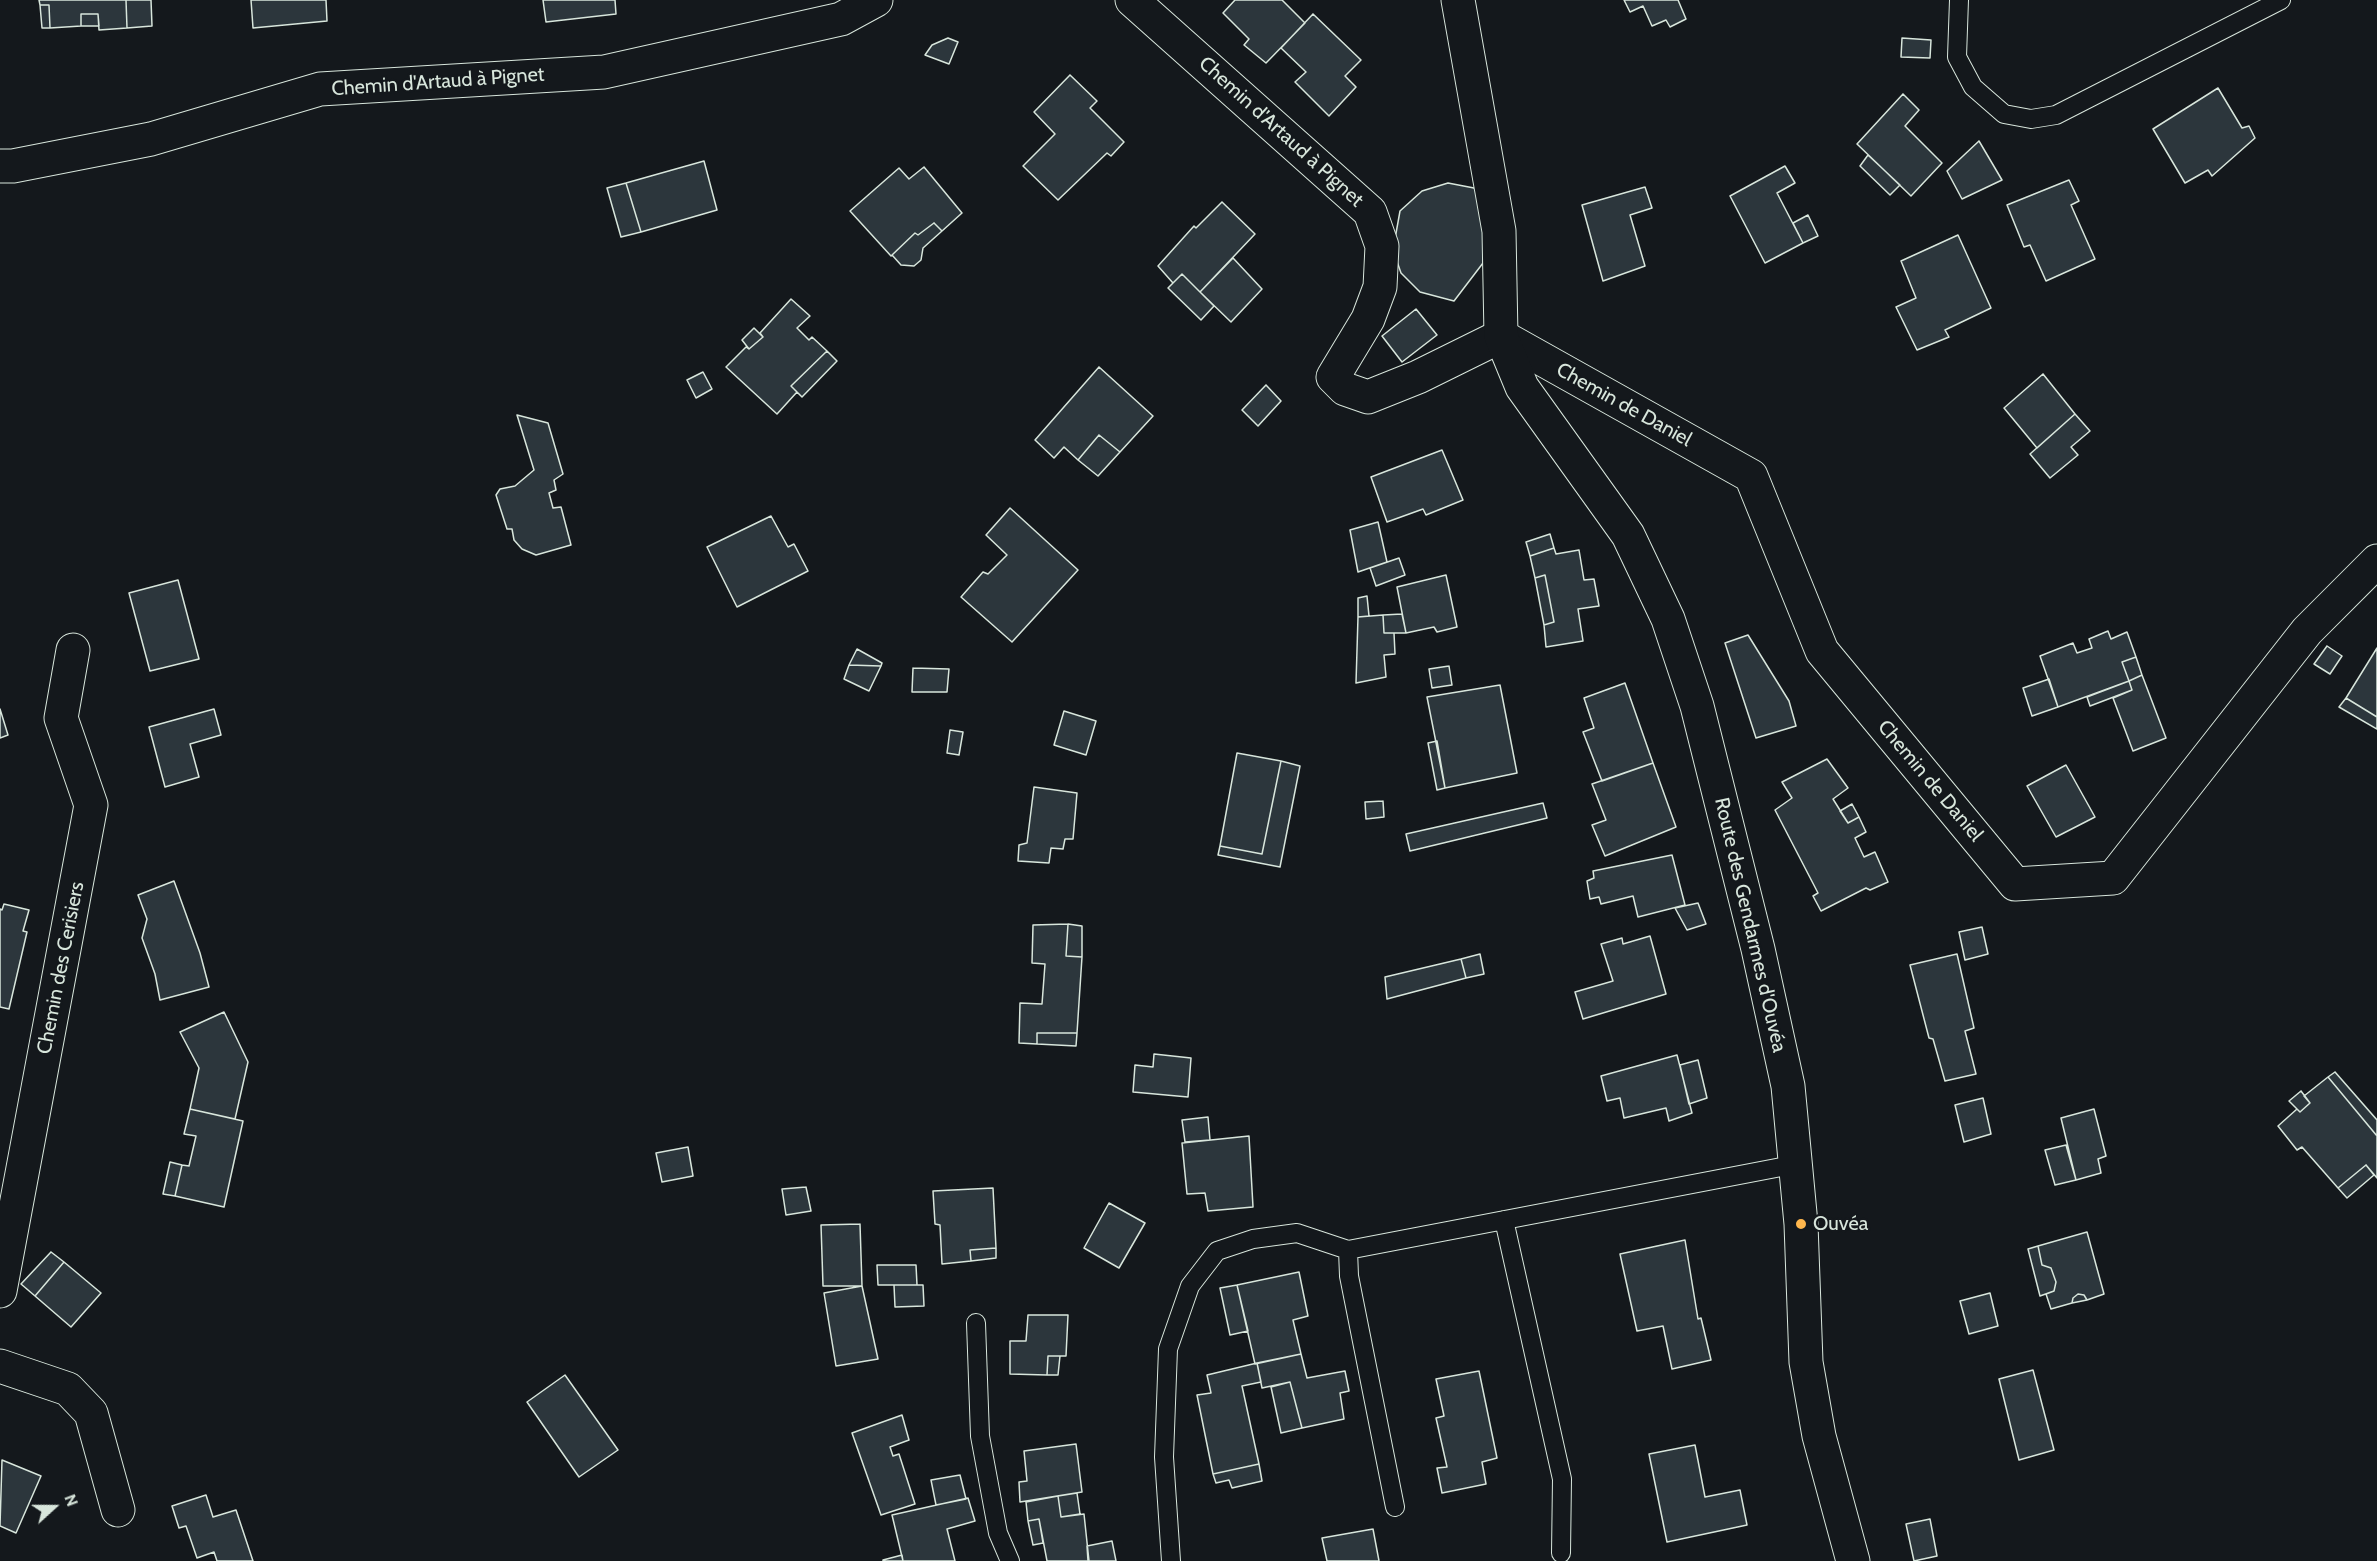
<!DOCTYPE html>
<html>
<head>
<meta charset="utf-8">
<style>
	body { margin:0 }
	#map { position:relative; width:2377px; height:1561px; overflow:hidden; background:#14181c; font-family:Cabin,sans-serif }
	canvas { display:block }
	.north { position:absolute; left:24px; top:1477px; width:60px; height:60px; -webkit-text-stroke:4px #14181c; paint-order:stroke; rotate:69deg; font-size:16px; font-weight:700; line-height:24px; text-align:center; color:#d8e6dc }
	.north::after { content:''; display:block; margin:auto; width:21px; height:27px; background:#d8e6dc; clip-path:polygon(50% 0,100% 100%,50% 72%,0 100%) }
</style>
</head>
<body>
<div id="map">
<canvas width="2377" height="1561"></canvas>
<div class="north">N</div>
</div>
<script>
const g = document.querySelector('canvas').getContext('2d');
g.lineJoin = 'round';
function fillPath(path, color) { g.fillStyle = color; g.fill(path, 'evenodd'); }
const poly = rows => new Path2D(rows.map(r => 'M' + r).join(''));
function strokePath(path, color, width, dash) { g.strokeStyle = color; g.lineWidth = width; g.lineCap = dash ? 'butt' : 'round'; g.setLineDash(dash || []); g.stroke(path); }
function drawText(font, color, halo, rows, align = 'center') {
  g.font = font + ' Cabin,sans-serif'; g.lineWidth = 4.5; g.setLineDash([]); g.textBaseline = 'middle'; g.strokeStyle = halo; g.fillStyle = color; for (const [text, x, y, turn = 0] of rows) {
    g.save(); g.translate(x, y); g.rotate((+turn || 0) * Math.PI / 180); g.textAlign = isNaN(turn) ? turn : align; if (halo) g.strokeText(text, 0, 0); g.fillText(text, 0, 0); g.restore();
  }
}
const building = poly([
	[39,0,126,0,127,28,99,30,98,14,81,14,81,26,50,28,49,5,40,5,39,0],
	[126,0,151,0,152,26,127,28,126,0],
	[251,0,326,0,327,21,253,28,251,0],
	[543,0,615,0,616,14,546,22,543,0],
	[1235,0,1282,0,1305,23,1266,63,1244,45,1249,39,1223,13,1235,0],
	[1624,0,1678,0,1686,19,1670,27,1666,20,1652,26,1643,6,1630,12,1624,0],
	[40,5,49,5,50,28,42,28,40,5],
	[81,14,98,14,99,26,81,26,81,14],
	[1313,14,1361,60,1345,76,1356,87,1329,116,1295,82,1306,72,1281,48,1313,14],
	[948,38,958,42,949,64,925,55,932,45,948,38],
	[1902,38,1931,40,1930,58,1901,57,1902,38],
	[1070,75,1097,101,1090,108,1124,142,1111,156,1107,153,1058,200,1023,166,1055,134,1034,112,1070,75],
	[2218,88,2242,128,2249,126,2255,138,2212,176,2208,170,2185,183,2153,129,2218,88],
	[1903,94,1919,110,1905,126,1942,163,1911,196,1857,144,1903,94],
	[1979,141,2002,180,1962,199,1947,171,1979,141],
	[1868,155,1900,185,1890,195,1860,166,1868,155],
	[704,161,717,210,641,232,626,183,704,161],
	[1785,166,1795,183,1777,193,1803,243,1765,263,1730,196,1785,166],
	[924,167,962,213,942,231,934,223,918,235,915,233,891,256,850,211,899,168,909,179,924,167],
	[2069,180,2079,201,2071,205,2095,259,2046,281,2030,245,2024,247,2007,205,2069,180],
	[626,183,641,232,621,237,607,188,626,183],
	[1448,183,1474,188,1485,203,1483,263,1454,301,1420,292,1401,273,1393,250,1400,211,1422,191,1448,183],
	[1645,187,1652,208,1630,215,1645,266,1603,281,1582,205,1645,187],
	[1222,202,1255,234,1200,292,1182,274,1173,283,1158,266,1194,226,1196,228,1222,202],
	[1808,215,1818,236,1803,243,1793,223,1808,215],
	[934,223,942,231,923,248,921,260,914,266,901,265,892,255,915,233,918,235,934,223],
	[1958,235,1991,308,1945,330,1949,337,1917,350,1896,307,1916,298,1901,261,1958,235],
	[1233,258,1262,289,1231,322,1200,292,1233,258],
	[1182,274,1214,306,1201,320,1168,288,1182,274],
	[791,299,810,316,797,328,809,340,812,337,827,351,791,386,797,392,777,414,726,367,746,347,749,349,763,337,760,333,791,299],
	[1416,309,1437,335,1402,362,1382,336,1416,309],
	[754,328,763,337,749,349,742,340,754,328],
	[827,351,837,361,802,397,791,386,827,351],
	[1099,367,1153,416,1120,452,1099,435,1078,460,1064,447,1054,458,1035,440,1099,367],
	[703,372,712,389,696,398,687,380,703,372],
	[2043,374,2075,414,2037,448,2004,408,2043,374],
	[1266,385,1281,401,1258,426,1242,410,1266,385],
	[2075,414,2090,431,2071,447,2078,455,2050,478,2030,454,2075,414],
	[517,415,548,423,563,474,554,480,556,490,549,493,553,508,561,507,571,545,536,555,522,549,514,540,512,529,507,529,496,495,500,489,515,486,534,470,517,415],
	[1099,435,1120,452,1098,476,1078,460,1099,435],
	[1442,450,1463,500,1426,515,1423,509,1387,522,1371,477,1442,450],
	[1010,508,1078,570,1012,642,961,597,983,572,988,574,1007,555,986,535,1010,508],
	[771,516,788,547,794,544,808,571,737,607,707,547,771,516],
	[1378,522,1387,562,1358,572,1350,530,1378,522],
	[1550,534,1554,548,1530,556,1526,542,1550,534],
	[1554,548,1556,554,1579,550,1584,580,1594,579,1599,606,1578,609,1583,641,1546,647,1544,625,1554,622,1545,575,1535,578,1530,556,1554,548],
	[1399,558,1405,575,1376,586,1370,568,1399,558],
	[1446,575,1457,627,1437,632,1434,627,1406,633,1397,587,1446,575],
	[1545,575,1554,622,1544,625,1535,578,1545,575],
	[178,580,199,659,150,671,129,593,178,580],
	[1367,596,1369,616,1358,617,1358,598,1367,596],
	[1402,614,1406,633,1384,633,1383,615,1402,614],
	[1383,615,1384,633,1394,633,1395,654,1384,655,1386,677,1356,683,1358,617,1383,615],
	[2108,631,2111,639,2127,632,2136,657,2122,662,2129,681,2058,707,2040,656,2073,643,2077,653,2092,648,2089,639,2108,631],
	[1748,635,1789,701,1796,726,1756,738,1725,643,1748,635],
	[2327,646,2342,656,2330,674,2314,664,2327,646],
	[2377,648,2377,717,2346,698,2377,648],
	[857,649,882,663,881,666,849,665,857,649],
	[2136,657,2142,675,2129,681,2122,662,2136,657],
	[849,665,881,666,869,691,844,679,849,665],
	[1449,666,1452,685,1432,688,1429,669,1449,666],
	[913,668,949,669,947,692,912,692,913,668],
	[2142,675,2166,738,2133,751,2113,698,2132,690,2129,681,2142,675],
	[2049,679,2058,707,2032,716,2023,688,2049,679],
	[2129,681,2132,690,2090,706,2087,697,2129,681],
	[1625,683,1653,763,1602,781,1583,732,1594,728,1584,698,1625,683],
	[1500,685,1517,773,1445,788,1427,697,1500,685],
	[2346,698,2377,717,2377,729,2339,707,2346,698],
	[0,709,8,735,0,738,0,709],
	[214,709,221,735,190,744,199,777,165,787,149,727,214,709],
	[1064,711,1096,721,1086,755,1054,745,1064,711],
	[950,730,963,732,959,755,947,753,950,730],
	[1437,741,1445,788,1437,790,1428,743,1437,741],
	[1237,753,1281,761,1262,854,1220,846,1237,753],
	[1827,759,1848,788,1833,799,1848,823,1859,817,1866,832,1855,838,1864,857,1875,852,1888,882,1870,890,1866,888,1821,911,1813,896,1818,893,1775,810,1792,798,1782,782,1827,759],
	[1281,761,1300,766,1280,867,1218,855,1220,846,1262,854,1281,761],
	[1653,763,1676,827,1605,856,1592,825,1606,820,1592,784,1653,763],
	[2066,765,2095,817,2056,837,2027,786,2066,765],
	[1034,787,1077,793,1073,839,1065,839,1063,849,1051,848,1049,863,1018,861,1019,845,1027,843,1034,787],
	[1383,801,1384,817,1366,819,1365,802,1383,801],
	[1543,803,1547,818,1410,851,1406,834,1543,803],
	[1852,804,1859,817,1848,823,1840,811,1852,804],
	[1672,855,1685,905,1638,917,1633,896,1601,904,1599,897,1590,899,1587,881,1594,878,1593,871,1672,855],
	[174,881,200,953,209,987,160,1000,155,974,142,938,147,919,138,895,174,881],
	[1698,903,1706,924,1687,930,1675,908,1698,903],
	[4,904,29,910,23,931,27,932,9,1009,0,1007,0,909,2,910,4,904],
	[1068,924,1066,956,1082,957,1077,1033,1037,1033,1037,1044,1019,1043,1020,1003,1042,1004,1045,964,1032,963,1033,925,1068,924],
	[1068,924,1082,926,1082,957,1066,956,1068,924],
	[1982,927,1988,954,1965,960,1959,932,1982,927],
	[1650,936,1666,994,1583,1019,1575,992,1613,981,1601,944,1622,938,1623,944,1650,936],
	[1480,954,1484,974,1466,978,1461,959,1480,954],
	[1957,954,1974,1028,1965,1031,1976,1074,1945,1081,1933,1039,1929,1038,1910,965,1957,954],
	[1461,959,1466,978,1387,999,1385,977,1461,959],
	[224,1012,248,1062,235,1119,190,1109,199,1068,180,1032,224,1012],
	[1037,1033,1077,1033,1076,1046,1037,1044,1037,1033],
	[1154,1054,1191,1058,1188,1097,1133,1092,1135,1065,1153,1067,1154,1054],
	[1677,1055,1692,1113,1669,1121,1666,1108,1624,1118,1620,1098,1607,1101,1601,1076,1677,1055],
	[1698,1060,1707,1098,1689,1104,1680,1065,1698,1060],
	[2335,1072,2377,1120,2377,1136,2328,1077,2335,1072],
	[2328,1077,2377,1136,2377,1178,2366,1165,2338,1188,2302,1147,2297,1150,2278,1126,2297,1109,2300,1112,2310,1103,2304,1096,2328,1077],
	[2301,1091,2310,1103,2300,1112,2289,1101,2301,1091],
	[1983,1098,1991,1134,1964,1142,1955,1105,1983,1098],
	[190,1109,243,1121,224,1207,175,1196,182,1165,189,1166,196,1136,184,1134,190,1109],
	[2094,1109,2106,1156,2098,1159,2101,1173,2076,1180,2061,1118,2094,1109],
	[1208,1117,1210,1140,1185,1142,1182,1120,1208,1117],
	[1249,1136,1253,1207,1208,1211,1205,1193,1187,1194,1182,1143,1249,1136],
	[2066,1145,2076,1180,2055,1185,2045,1150,2066,1145],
	[688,1147,693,1176,662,1182,656,1153,688,1147],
	[170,1162,182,1165,175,1196,163,1194,170,1162],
	[2366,1165,2374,1175,2347,1198,2338,1188,2366,1165],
	[806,1187,811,1211,786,1215,782,1189,806,1187],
	[993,1188,996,1248,970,1250,971,1261,942,1264,940,1225,935,1224,933,1191,993,1188],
	[1109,1203,1145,1223,1119,1268,1084,1248,1109,1203],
	[860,1224,862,1286,823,1286,821,1225,860,1224],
	[2087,1232,2104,1294,2087,1300,2084,1295,2078,1294,2073,1298,2072,1303,2051,1309,2046,1294,2054,1291,2056,1282,2051,1268,2042,1265,2038,1246,2087,1232],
	[1685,1240,1698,1319,1701,1318,1711,1360,1672,1369,1663,1326,1637,1331,1620,1254,1685,1240],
	[2038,1246,2042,1265,2051,1268,2056,1282,2054,1291,2040,1296,2028,1249,2038,1246],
	[996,1248,996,1258,971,1261,970,1250,996,1248],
	[51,1252,64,1262,35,1296,21,1284,51,1252],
	[64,1262,101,1293,71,1327,35,1296,64,1262],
	[877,1265,916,1265,917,1285,878,1285,877,1265],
	[1299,1272,1308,1316,1293,1320,1301,1354,1255,1364,1237,1285,1299,1272],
	[894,1285,923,1285,924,1306,895,1307,894,1285],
	[1237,1285,1248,1331,1230,1335,1220,1288,1237,1285],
	[862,1286,878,1359,836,1366,824,1293,862,1286],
	[1990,1293,1998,1326,1969,1334,1960,1301,1990,1293],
	[2078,1294,2084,1295,2087,1300,2072,1303,2073,1298,2078,1294],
	[1028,1315,1068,1315,1066,1356,1048,1356,1047,1375,1010,1374,1010,1341,1026,1341,1028,1315],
	[1301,1354,1307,1378,1345,1371,1349,1391,1340,1393,1344,1419,1302,1428,1290,1382,1262,1388,1257,1363,1301,1354],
	[1048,1356,1060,1356,1058,1375,1047,1375,1048,1356],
	[1257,1363,1261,1382,1242,1386,1259,1464,1213,1474,1197,1395,1211,1393,1207,1375,1257,1363],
	[2033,1370,2054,1450,2019,1460,1999,1379,2033,1370],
	[1479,1371,1497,1458,1482,1462,1486,1484,1442,1493,1437,1468,1447,1467,1436,1418,1444,1416,1436,1379,1479,1371],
	[565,1375,618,1450,579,1477,527,1402,565,1375],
	[1290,1382,1302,1428,1281,1433,1271,1387,1290,1382],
	[902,1415,909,1440,890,1447,893,1456,899,1454,915,1504,881,1515,852,1433,902,1415],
	[1076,1444,1082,1492,1020,1502,1019,1482,1027,1481,1024,1451,1076,1444],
	[1695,1445,1705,1497,1740,1490,1747,1525,1667,1542,1649,1454,1695,1445],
	[2,1460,41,1476,16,1533,0,1526,2,1460],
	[1259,1464,1262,1481,1232,1488,1229,1480,1216,1483,1213,1474,1259,1464],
	[960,1475,966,1499,936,1505,931,1480,960,1475],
	[1077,1493,1080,1514,1061,1517,1058,1496,1077,1493],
	[206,1495,213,1517,236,1510,253,1561,217,1561,214,1552,197,1558,186,1526,179,1528,172,1506,206,1495],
	[1058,1496,1061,1517,1084,1514,1089,1561,1047,1561,1039,1519,1028,1521,1026,1502,1058,1496],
	[968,1498,975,1521,947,1529,955,1561,903,1561,892,1515,968,1498],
	[1039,1519,1043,1543,1033,1545,1028,1521,1039,1519],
	[1930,1519,1937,1556,1914,1561,1906,1524,1930,1519],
	[1373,1529,1379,1561,1327,1561,1322,1538,1373,1529],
	[1112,1541,1116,1561,1088,1561,1087,1546,1112,1541],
	[902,1555,903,1561,883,1561,883,1560,902,1555]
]);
const service = poly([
	[1959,0,1957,57,1973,87,2004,114,2031,119,2056,115,2281,0],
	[1504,1220,1562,1479,1561,1553],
	[1348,1250,1349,1276,1395,1507],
	[976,1323,980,1436,998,1533,1010,1561],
	[1171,1561,1164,1457,1168,1349,1190,1286,1217,1251,1253,1239,1297,1233,1348,1250,1797,1164]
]);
const minor = poly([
	[1132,0,1370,212,1382,246,1380,287,1368,319,1333,377,1345,389,1368,397,1418,377,1501,336,1751,476,1822,651,2015,884,2113,878,2307,631,2377,561],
	[0,166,13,166,151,139,320,89,604,72,841,19,876,0],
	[0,1291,91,805,61,718,73,650],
	[0,1366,68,1389,91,1413,118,1510]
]);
const tertiary = poly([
	[1458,0,1499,231,1501,336,1522,387,1628,535,1668,619,1697,706,1758,949,1788,1086,1801,1224,1806,1362,1819,1436,1853,1561]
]);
const markers = [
	[1801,1224,6,"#ffb74d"]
];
const streetNames = [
	["Chemin d'Artaud à Pignet",438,82,-4],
	["Chemin d'Artaud à Pignet",1281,132,42],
	["Chemin de Daniel",1624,405,29],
	["Chemin de Daniel",1930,781,50],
	["Route des Gendarmes d'Ouvéa",1750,925,77],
	["Chemin des Cerisiers",61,968,-79]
];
const poiNames = [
	["Ouvéa",1813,1224]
];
fillPath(building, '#2c363c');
strokePath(building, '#d8e6dc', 1.5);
strokePath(service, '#d8e6dc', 20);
strokePath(minor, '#d8e6dc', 35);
strokePath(tertiary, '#d8e6dc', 35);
strokePath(service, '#14181c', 18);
strokePath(minor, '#14181c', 33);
strokePath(tertiary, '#14181c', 33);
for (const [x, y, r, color] of markers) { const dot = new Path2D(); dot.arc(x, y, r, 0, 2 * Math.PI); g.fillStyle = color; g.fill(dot); strokePath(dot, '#14181c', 2); }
drawText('20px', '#d8e6dc', '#14181c', streetNames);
drawText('20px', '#d8e6dc', '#14181c', poiNames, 'left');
</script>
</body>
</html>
